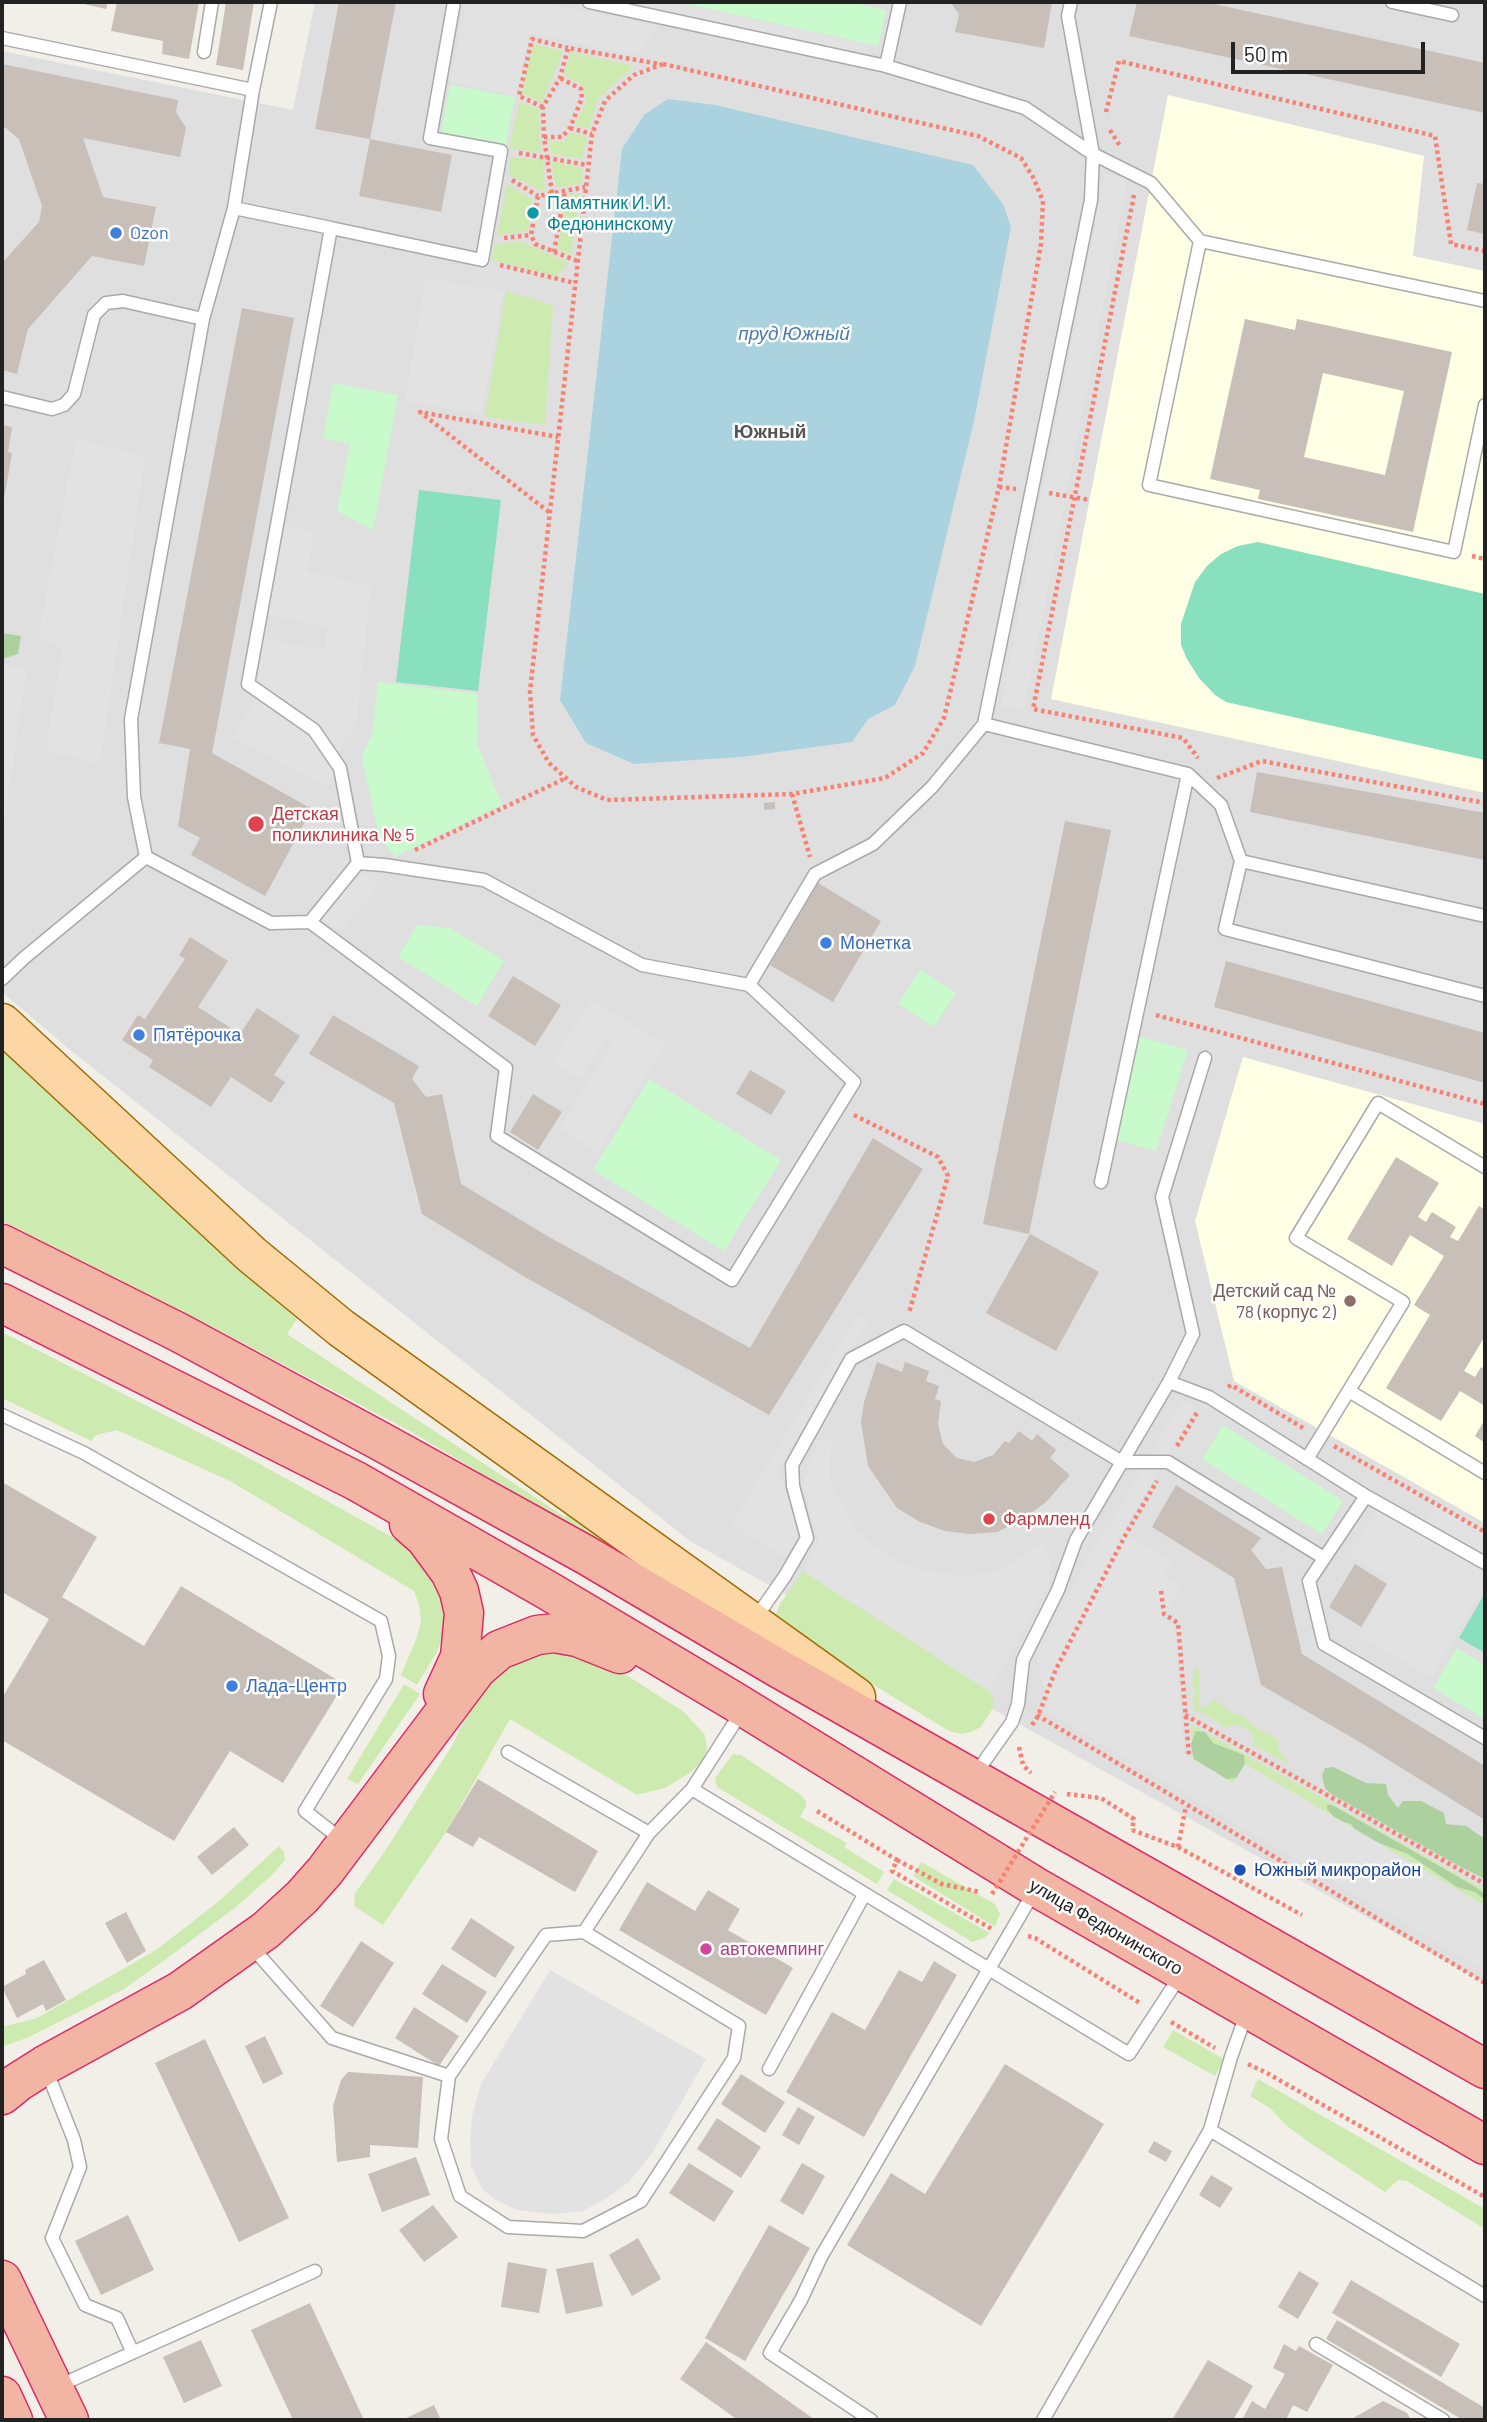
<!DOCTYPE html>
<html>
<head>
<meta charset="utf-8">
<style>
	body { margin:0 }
	#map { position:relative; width:1487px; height:2422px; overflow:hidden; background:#f2efe9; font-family:Barlow,sans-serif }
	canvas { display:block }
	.frame { position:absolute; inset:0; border:4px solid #222; pointer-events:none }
	.scale { position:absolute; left:1231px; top:42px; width:194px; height:32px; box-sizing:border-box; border:4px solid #222; border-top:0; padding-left:9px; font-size:21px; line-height:24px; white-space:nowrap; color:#222; -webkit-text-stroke:5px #fff; paint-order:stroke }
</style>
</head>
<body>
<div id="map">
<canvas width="1487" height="2422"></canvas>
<div class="frame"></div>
<div class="scale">50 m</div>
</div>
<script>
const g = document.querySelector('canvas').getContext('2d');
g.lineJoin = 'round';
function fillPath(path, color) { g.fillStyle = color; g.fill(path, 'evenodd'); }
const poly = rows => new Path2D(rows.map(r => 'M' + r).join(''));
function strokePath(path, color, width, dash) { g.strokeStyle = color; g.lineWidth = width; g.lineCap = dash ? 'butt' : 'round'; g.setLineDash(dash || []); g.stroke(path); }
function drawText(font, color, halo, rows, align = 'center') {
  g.font = font + ' Barlow,sans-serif'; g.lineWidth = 5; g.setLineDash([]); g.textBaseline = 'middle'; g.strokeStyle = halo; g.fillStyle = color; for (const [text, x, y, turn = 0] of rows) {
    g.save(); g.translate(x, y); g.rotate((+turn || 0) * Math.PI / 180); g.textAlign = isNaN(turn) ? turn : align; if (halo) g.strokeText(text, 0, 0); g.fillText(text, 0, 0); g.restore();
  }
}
const residential = poly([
	[315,2,1485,2,1485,1983,690,1541,69,1049,2,992,2,51,293,110]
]);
const education = poly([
	[1168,95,1424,156,1413,256,1485,271,1485,793,1051,699],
	[1243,1057,1485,1124,1485,1523,1234,1381,1195,1221]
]);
const grass = poly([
	[533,44,563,51,542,103,522,93],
	[571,52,634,66,598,99,589,129,575,125,586,101,582,85,564,75],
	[519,102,539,109,541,152,509,149],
	[571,132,587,137,582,159,551,154,549,140,564,142],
	[509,157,543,160,545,192,509,175],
	[551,161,583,168,581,184,556,188],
	[507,184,532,199,528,231,497,235],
	[580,193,571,255,557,249,566,195],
	[521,241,542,251,570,263,556,276,492,260,494,245],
	[506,291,553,305,545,425,485,417],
	[2,1044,297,1319,287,1334,565,1517,567,1514,695,1601,410,1431,180,1310,2,1221],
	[2,1332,249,1458,392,1537,415,1554,433,1579,444,1609,444,1632,437,1652,417,1685,401,1675,417,1637,421,1621,419,1605,414,1591,230,1481,117,1430,96,1435,91,1441,2,1398],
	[803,1571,989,1691,994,1700,993,1708,981,1727,971,1732,961,1734,949,1731,787,1632,777,1623,776,1614,780,1604],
	[559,1647,617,1669,684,1712,705,1735,707,1749,703,1760,691,1772,665,1788,637,1795,510,1719,446,1832,383,1925,354,1906,355,1893,381,1857,453,1744,485,1679,501,1663],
	[1196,1666,1199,1671,1199,1705,1201,1708,1207,1706,1214,1699,1231,1713,1241,1715,1260,1731,1274,1737,1278,1742,1279,1751,1289,1764,1252,1744,1254,1741,1251,1731,1236,1724,1225,1728,1208,1715,1193,1710,1195,1689,1192,1683],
	[404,1684,420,1694,358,1784,347,1779],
	[1191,1724,1485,1890,1485,1906,1245,1764,1233,1783,1194,1760],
	[733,1754,741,1755,801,1795,806,1801,806,1806,800,1817,847,1843,844,1847,884,1872,877,1884,717,1787,715,1778],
	[279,1846,284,1852,285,1860,272,1875,236,1907,169,1957,124,1989,29,2037,2,2047,2,2027,37,2018,156,1950,218,1902],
	[921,1862,995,1904,1000,1914,995,1927,913,1876],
	[894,1879,990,1933,984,1938,972,1942,887,1890],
	[1173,2030,1224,2059,1215,2076,1163,2047],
	[1258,2079,1485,2209,1485,2229,1407,2181,1398,2180,1385,2192,1313,2145,1287,2126,1271,2109,1250,2096]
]);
const forest = poly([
	[2,633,21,636,18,654,2,659],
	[1196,1731,1205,1732,1213,1743,1244,1755,1245,1768,1240,1777,1223,1780,1215,1771,1207,1770,1194,1761,1191,1744],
	[1333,1767,1366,1783,1386,1784,1388,1795,1398,1808,1403,1801,1421,1801,1444,1813,1446,1824,1466,1826,1485,1839,1485,1879,1457,1865,1331,1794,1325,1788,1322,1776,1325,1768],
	[1327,1805,1332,1805,1357,1819,1474,1886,1485,1894,1485,1900,1475,1892,1457,1887,1408,1854,1369,1839,1356,1832,1351,1824,1336,1820,1327,1809]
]);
const park = poly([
	[678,2,850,2,886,10,878,46],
	[450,85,515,97,506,144,441,132],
	[333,383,398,395,373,530,337,511,350,444,323,438],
	[378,682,478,694,477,744,502,805,395,857,379,836,362,758,373,731],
	[417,925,450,928,504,961,477,1006,398,957],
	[920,970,956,993,934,1027,898,1004],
	[1140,1037,1188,1050,1156,1151,1117,1140],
	[649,1079,781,1160,724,1251,593,1170],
	[1223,1425,1343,1501,1322,1534,1202,1459],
	[1457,1648,1485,1665,1485,1719,1433,1688]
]);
const pitch = poly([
	[419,490,501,500,478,691,396,682],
	[1258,542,1485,594,1485,760,1226,702,1215,695,1199,678,1187,659,1181,645,1181,624,1195,582,1207,566,1221,554,1238,546],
	[1485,1593,1485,1653,1459,1638]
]);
const parking = poly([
	[466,2,536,2,657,26,637,55,529,33,516,96,450,82],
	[608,2,673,2,869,45,866,58],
	[1105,174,1128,178,1024,710,1001,706],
	[426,278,503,291,482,414,405,401],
	[76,439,145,456,100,765,46,750,62,648,38,638],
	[282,525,314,533,307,572,371,586,356,724,336,755,252,683,261,637,324,651,327,628,265,614],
	[2,665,27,668,2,838],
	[257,695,312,733,337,770,329,788,234,738],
	[359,871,378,886,340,933,321,918],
	[591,999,665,1045,598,1153,559,1129,614,1040,607,1036,581,1080,552,1063],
	[858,1315,868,1321,778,1469,799,1535,784,1558,731,1524],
	[1182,1400,1195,1407,1122,1532,1172,1562,1164,1575,1182,1587,1161,1618,1174,1625,1184,1753,1233,1783,1245,1764,1485,1906,1485,1971,1051,1714,1036,1658,1092,1549,1110,1525],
	[819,1438,831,1439,830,1480,856,1530,874,1546,905,1565,938,1573,971,1576,992,1572,1006,1566,1043,1541,1050,1560,1049,1585,989,1691,803,1571,819,1542,803,1485],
	[1383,1499,1424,1523,1436,1502,1485,1531,1485,1586,1431,1678,1358,1635,1391,1580,1349,1555],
	[550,1970,706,2059,653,2152,629,2182,607,2198,583,2211,553,2214,517,2210,496,2200,483,2190,471,2166,470,2141,472,2117,481,2084]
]);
const water = poly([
	[668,99,715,105,973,165,1003,204,1011,227,974,421,915,666,895,705,868,719,852,742,741,757,634,764,586,743,560,700,622,149,644,115]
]);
const building = poly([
	[75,2,108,2,106,9],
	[117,2,199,2,189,59,162,54,163,41,111,31],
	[226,2,254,2,243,70,216,65],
	[339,2,396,2,370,139,452,155,441,212,359,196,370,139,315,129],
	[950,2,1052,2,1044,48,955,32,959,14],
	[1137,2,1205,2,1485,63,1485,113,1129,36],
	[2,64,178,100,176,112,186,128,180,157,83,138,103,197,156,207,144,266,92,256,28,329,17,374,2,370,2,263,39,222,42,206,19,139,6,128,2,127],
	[1477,183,1485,184,1485,234,1467,230],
	[242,308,294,318,212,753,312,809,265,896,191,855,200,838,178,826,190,749,159,743],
	[1245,319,1295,330,1297,319,1452,352,1413,532,1258,499,1260,490,1210,479],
	[1323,373,1404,391,1385,475,1304,457],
	[2,425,12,427,8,452,12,453,3,505],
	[1257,772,1485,813,1485,860,1250,812],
	[775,802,775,809,764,810,764,803],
	[1065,821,1111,830,1029,1234,983,1224],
	[818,883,881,921,833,1002,770,965],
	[190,937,228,961,198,1007,240,1034,257,1008,300,1036,274,1075,285,1082,271,1103,231,1077,211,1107,149,1067,153,1060,122,1040,138,1015,145,1019,185,959,179,955],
	[1226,961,1485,1033,1485,1083,1214,1007],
	[513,976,561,1005,535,1046,488,1016],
	[333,1015,419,1066,412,1079,426,1097,442,1094,461,1184,549,1237,750,1348,873,1138,923,1169,769,1415,525,1277,422,1214,394,1103,309,1054],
	[750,1070,786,1091,771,1115,736,1094],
	[533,1094,562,1112,538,1150,510,1132],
	[1396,1157,1439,1183,1418,1217,1426,1222,1432,1212,1456,1227,1450,1237,1458,1241,1479,1206,1485,1210,1485,1336,1464,1371,1475,1377,1481,1367,1485,1370,1485,1406,1460,1391,1441,1421,1386,1388,1430,1315,1414,1305,1444,1256,1410,1235,1392,1266,1347,1239],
	[1030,1234,1099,1272,1056,1351,986,1313],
	[877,1362,902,1372,905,1362,929,1371,926,1381,939,1386,935,1399,941,1401,938,1424,943,1444,957,1458,974,1462,993,1455,1005,1441,1009,1443,1019,1431,1032,1441,1037,1434,1056,1450,1050,1458,1070,1475,1046,1502,1022,1520,997,1532,970,1534,945,1531,920,1522,897,1508,868,1466,861,1422,864,1402],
	[1485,1419,1485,1443,1475,1436],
	[2,1482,97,1537,62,1597,144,1646,181,1586,344,1684,283,1783,230,1751,174,1841,2,1740,2,1698,49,1619,2,1592],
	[1176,1485,1261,1538,1251,1550,1266,1569,1282,1567,1302,1654,1485,1766,1485,1820,1358,1741,1261,1685,1234,1578,1152,1527],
	[1355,1564,1387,1584,1361,1627,1329,1607],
	[478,1779,598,1851,575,1892,479,1837,473,1847,446,1832],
	[234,1827,249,1845,212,1875,197,1857],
	[647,1882,695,1911,708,1890,740,1909,728,1930,793,1968,766,2015,619,1930],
	[126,1912,146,1951,127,1963,105,1923],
	[471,1918,515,1947,495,1978,451,1949],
	[361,1941,394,1963,353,2027,320,2006],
	[44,1960,66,2000,46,2011,43,2004,17,2018,2,1987,26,1974,25,1970],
	[934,1961,957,1975,864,2137,786,2092,832,2012,865,2030,899,1970,922,1982],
	[442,1964,487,1992,467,2023,422,1994],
	[414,2007,459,2036,439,2066,395,2038],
	[265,2036,283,2074,263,2084,245,2046],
	[205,2039,289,2218,239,2242,155,2063],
	[1005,2064,1104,2124,981,2326,847,2245,891,2173,925,2194],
	[348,2072,423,2077,418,2148,370,2145,370,2157,337,2162,333,2106,341,2080],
	[741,2074,785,2102,765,2133,721,2104],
	[798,2107,815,2117,799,2145,782,2135],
	[717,2118,761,2147,741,2178,697,2149],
	[1154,2141,1172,2151,1166,2162,1148,2152],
	[416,2157,430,2195,382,2212,368,2174],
	[689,2163,734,2191,714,2222,669,2193],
	[802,2163,825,2176,803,2215,780,2201],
	[1211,2175,1233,2188,1220,2208,1199,2195],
	[433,2205,458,2237,424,2262,399,2230],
	[128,2215,154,2270,101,2295,75,2241],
	[769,2225,810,2248,745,2361,705,2338],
	[638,2238,661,2279,632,2296,609,2255],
	[508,2262,547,2269,539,2313,501,2307],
	[593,2262,603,2306,566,2314,556,2269],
	[1299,2271,1319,2283,1298,2319,1278,2307],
	[1351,2280,1460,2344,1441,2377,1332,2313],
	[310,2303,364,2420,293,2420,251,2330],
	[1337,2320,1485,2408,1485,2420,1463,2420,1326,2339],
	[201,2340,222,2386,184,2403,163,2357],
	[706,2342,815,2420,738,2420,680,2379],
	[1284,2344,1296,2351,1299,2346,1333,2365,1307,2412,1293,2405,1286,2420,1242,2420,1252,2401,1265,2409,1285,2374,1273,2368],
	[1208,2360,1253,2386,1233,2420,1172,2420],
	[1383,2401,1407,2413,1411,2420,1350,2420],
	[434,2405,441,2420,402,2420]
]);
const path = poly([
	[663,64,978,136,1021,158,1033,177,1043,201,1041,244,999,487,944,718,923,753,885,778,792,794,607,800,576,787,549,763,533,735,530,691,592,134,605,101,634,75,663,64],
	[543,107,519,96,532,39,568,48],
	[1106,112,1119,61,1435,136,1451,244,1485,251],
	[570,128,592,134],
	[1110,130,1120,146],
	[544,137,562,137,570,128,582,98,581,89,560,78],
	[519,153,587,165],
	[512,180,538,196],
	[552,193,544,137,543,107,560,78,568,48,660,64],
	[1134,195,1033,709,1183,738,1198,758],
	[504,238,531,235],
	[554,252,565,191],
	[577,261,535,244,531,235,538,196,585,187],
	[500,265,575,283],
	[999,487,1016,489],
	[1049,493,1090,500],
	[549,512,420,412,558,437],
	[1472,556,1485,559],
	[1217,778,1262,761,1485,803],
	[792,794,810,857],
	[415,850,566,778],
	[1156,1015,1485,1104],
	[854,1115,938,1157,948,1176,909,1313],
	[1228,1387,1231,1385,1305,1429],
	[1177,1446,1198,1411],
	[1334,1446,1485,1532],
	[1161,1591,1164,1614,1178,1623,1189,1756],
	[1037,1715,1485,1983],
	[1185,1715,1485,1884],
	[1032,1725,1038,1716,1056,1669,1088,1607,1126,1534,1157,1481],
	[1019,1747,1023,1765,1031,1773],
	[1067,1794,1101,1798,1134,1819,1132,1830],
	[817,1811,897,1860,892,1871,992,1929],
	[1132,1830,1178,1847,1302,1915],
	[1178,1847,1186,1806],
	[897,1860,942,1884,980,1892],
	[1028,1936,1035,1938,1140,2003],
	[1171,2022,1215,2048],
	[1248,2064,1265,2072,1485,2197]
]);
const service = poly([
	[589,2,886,66,1025,108,1093,154,1151,183,1200,241,1485,301],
	[1392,2,1452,15],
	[2,38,253,90],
	[204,52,212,2],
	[886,66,900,2],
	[331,228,482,260,501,151,430,138,454,2],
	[1200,241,1149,485,1454,552,1485,405],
	[2,397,52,409,64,405,74,394,94,315,106,303,123,301,203,319],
	[984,724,1188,774,1101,1182],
	[1188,774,1221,805,1241,861,1485,916],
	[146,857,271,923,310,922,358,863,340,768,314,730,248,684,331,228,234,208],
	[1241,861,1225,929,1485,996],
	[310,922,506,1068,497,1136,732,1280,854,1082,749,985,642,965,484,880,384,865,358,863],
	[2,979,24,958,146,857,134,797,131,719,203,319,234,208,253,90,271,2],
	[749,985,815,874,873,844,932,787,984,724,1091,200,1093,154,1068,16,1071,2],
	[1169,1382,1209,1397,1366,1496,1309,1581,1324,1644,1485,1738],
	[1349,1391,1485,1473],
	[2,1415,84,1453,381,1621,389,1656,386,1679,305,1811,342,1840],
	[1307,1459,1403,1302,1296,1238,1378,1103,1485,1167],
	[1366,1496,1485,1563],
	[755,1619,785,1576,807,1538,793,1486,792,1465,851,1359,904,1331,1122,1462,1168,1462,1324,1558],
	[508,1752,649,1833],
	[974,1776,1012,1722,1018,1704,1023,1660,1058,1590,1076,1540,1169,1382,1193,1334,1162,1197,1205,1058],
	[692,1789,1129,2054,1180,1976],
	[584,1932,546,1935,449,2076,441,2139,460,2196,508,2227,583,2231,641,2201,734,2058,739,2026,584,1932,649,1833,692,1789,742,1711],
	[251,1946,332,2038,449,2076],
	[46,2069,74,2140,80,2167,52,2238,85,2305,117,2318,132,2351],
	[769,2069,864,1895],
	[1210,2130,1485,2296],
	[1316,2344,1443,2420],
	[56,2387,315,2271],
	[871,2420,770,2353,801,2300,821,2257,1035,1890],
	[1043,2420,1210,2130,1231,2057,1247,2012]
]);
const primary = poly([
	[2,1023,252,1255,341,1328,856,1697]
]);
const trunk = poly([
	[2,1244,178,1332,380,1441,586,1555,778,1668,1485,2069],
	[2,1303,356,1481,547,1590,732,1700,1036,1887,1485,2145],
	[409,1524,425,1538,450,1572,459,1591,464,1613,460,1657,443,1694],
	[2,2095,18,2082,45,2065,180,1991,266,1930,302,1897,325,1871,477,1669,499,1650,537,1635,555,1633,577,1637,620,1654],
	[2,2280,69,2420],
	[2,2396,13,2420]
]);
const pathBridge = poly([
	[992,1894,1055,1792]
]);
const markers = [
	[533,213,7,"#0f9aa8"],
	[116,233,7,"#3f7fe0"],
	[256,824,9,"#e0444e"],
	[826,943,7,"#3f7fe0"],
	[139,1035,7,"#3f7fe0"],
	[1350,1301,7,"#8d6e63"],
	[989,1519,7,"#e0444e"],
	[232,1686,7,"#3f7fe0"],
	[1240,1870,7,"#1a4fb4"],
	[706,1949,7,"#d1479c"]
];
const cultureNames = [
	["Памятник И. И.",547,203],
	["Федюнинскому",547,224]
];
const shopNames = [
	["Ozon",130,233],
	["Монетка",840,943],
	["Пятёрочка",153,1035],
	["Лада-Центр",246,1686]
];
const healthNames = [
	["Детская",272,814],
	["поликлиника № 5",272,835],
	["Фармленд",1003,1519]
];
const educationNames = [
	["Детский сад №",1336,1291],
	["78 (корпус 2)",1336,1312]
];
const transitNames = [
	["Южный микрорайон",1254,1870]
];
const streetNames = [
	["улица Федюнинского",1106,1927,30]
];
const hotelNames = [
	["автокемпинг",720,1949]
];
const waterNames = [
	["пруд Южный",794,334]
];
const neighbourhoodNames = [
	["Южный",770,432]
];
fillPath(residential, '#e0dfdf');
fillPath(education, '#ffffe5');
fillPath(grass, '#cdebb0');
fillPath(forest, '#add19e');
fillPath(park, '#c8facc');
fillPath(pitch, '#88e0be');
fillPath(parking, '#e2e2e2');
fillPath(water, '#aad3df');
fillPath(building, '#c7bfb8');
strokePath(service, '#a9a9a9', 15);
strokePath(primary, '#a06b00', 41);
strokePath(trunk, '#dc2a67', 41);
strokePath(path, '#fa8072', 4.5, [3.5, 3.5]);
strokePath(service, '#fff', 12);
strokePath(primary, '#fcd6a4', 38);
strokePath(trunk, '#f2b4a3', 38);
strokePath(pathBridge, '#fa8072', 4.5, [3.5, 3.5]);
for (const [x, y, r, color] of markers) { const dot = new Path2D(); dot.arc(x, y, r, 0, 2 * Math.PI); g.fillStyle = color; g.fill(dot); strokePath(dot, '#fff', 2.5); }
drawText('18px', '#0d838f', '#fff', cultureNames, 'left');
drawText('18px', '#366cbe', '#fff', shopNames, 'left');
drawText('18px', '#be3a42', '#fff', healthNames, 'left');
drawText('18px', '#785e54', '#fff', educationNames, 'right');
drawText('18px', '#164399', '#fff', transitNames, 'left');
drawText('18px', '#222', '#fff', streetNames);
drawText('18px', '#b23c85', '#fff', hotelNames, 'left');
drawText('italic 19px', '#4a7aab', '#fff', waterNames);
drawText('bold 19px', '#555', '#fff', neighbourhoodNames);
</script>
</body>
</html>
